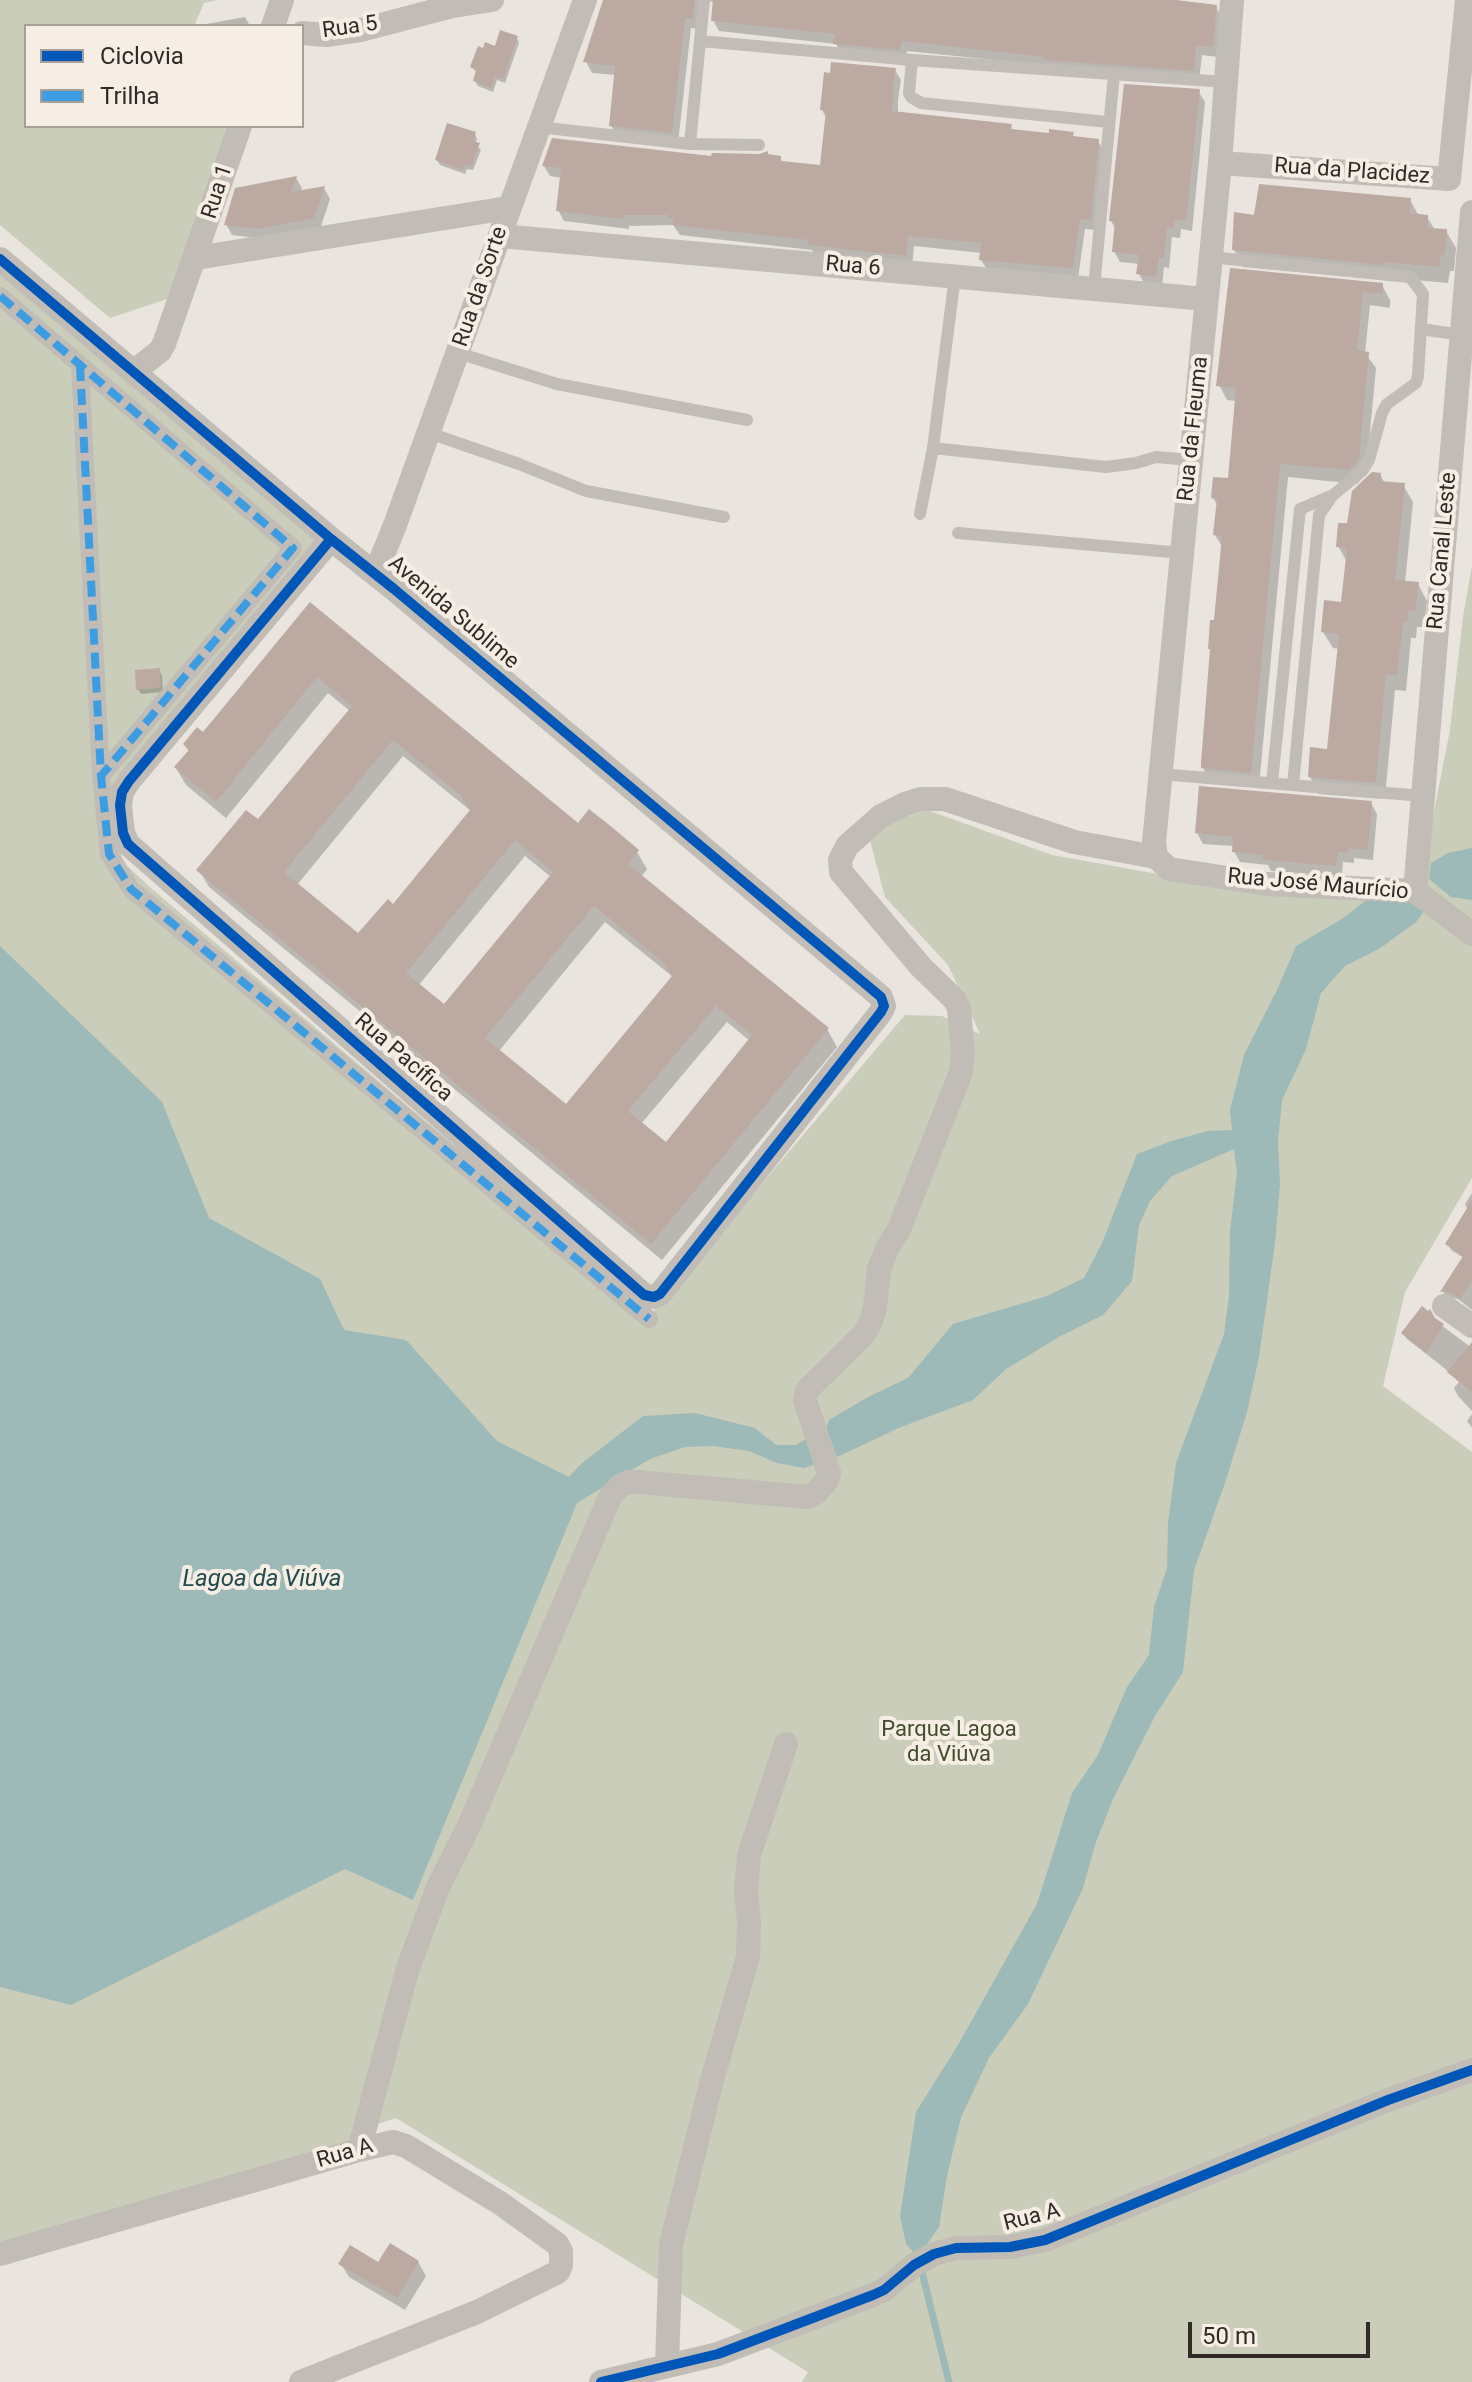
<!DOCTYPE html>
<html>
<head>
<meta charset="utf-8">
<style>
	body { margin:0 }
	#map { position:relative; width:1472px; height:2382px; overflow:hidden; background:#e9e4de; font-family:Roboto,sans-serif }
	canvas { display:block }
	.legend { position:absolute; left:24px; top:24px; width:280px; height:104px; box-sizing:border-box; background:#f6eee5; border:2px solid #a7a099; margin:0; padding:10px 14px; list-style:none; font-size:24px; color:#312a27 }
	.legend li { display:flex; align-items:center; gap:16px; height:40px }
	.legend b { width:40px; border:2px solid #a7a099 }
	.scale { position:absolute; left:1188px; top:2322px; width:182px; height:36px; box-sizing:border-box; border:4px solid #312a27; border-top:0; padding-left:10px; font-size:24px; line-height:28px; white-space:nowrap; color:#312a27; -webkit-text-stroke:6px #f6eee5; paint-order:stroke }
</style>
</head>
<body>
<div id="map">
<canvas width="1472" height="2382"></canvas>
<ul class="legend">
<li><b style="height:10px;background:#0057b8"></b>Ciclovia</li>
<li><b style="height:10px;background:#3e9ce0"></b>Trilha</li>
</ul>
<div class="scale">50 m</div>
</div>
<script>
const g = document.querySelector('canvas').getContext('2d');
g.lineJoin = 'round';
function fillPath(path, color) { g.fillStyle = color; g.fill(path, 'evenodd'); }
const poly = rows => new Path2D(rows.map(r => 'M' + r).join(''));
function strokePath(path, color, width, dash) { g.strokeStyle = color; g.lineWidth = width; g.lineCap = dash ? 'butt' : 'round'; g.setLineDash(dash || []); g.stroke(path); }
function drawText(font, color, halo, rows, align = 'center') {
  g.font = font + ' Roboto,sans-serif'; g.lineWidth = 8; g.setLineDash([]); g.textBaseline = 'middle'; g.strokeStyle = halo; g.fillStyle = color; for (const [text, x, y, turn = 0] of rows) {
    g.save(); g.translate(x, y); g.rotate((+turn || 0) * Math.PI / 180); g.textAlign = isNaN(turn) ? turn : align; if (halo) g.strokeText(text, 0, 0); g.fillText(text, 0, 0); g.restore();
  }
}
const green = poly([
	[0,0,218,0,204,3,194,26,26,26,26,126,230,126,173,297,110,318,0,225],
	[0,274,316,542,115,780,122,861,152,889,652,1313,905,1015,942,1016,980,1034,948,965,885,897,867,829,927,810,1052,855,1253,891,1416,887,1426,852,1450,730,1463,617,1472,566,1472,1178,1405,1292,1383,1386,1472,1452,1472,2382,802,2382,808,2372,396,2118,365,2128,359,2150,0,2254]
]);
const water = poly([
	[1472,848,1472,900,1451,897,1429,879,1431,863,1448,853],
	[1379,890,1429,905,1416,922,1379,949,1345,966,1321,993,1306,1049,1282,1100,1278,1142,1280,1184,1275,1243,1259,1357,1247,1412,1226,1480,1194,1570,1183,1672,1155,1716,1113,1799,1096,1842,1083,1888,1028,2004,989,2058,961,2117,947,2176,939,2227,918,2257,906,2244,900,2216,916,2112,958,2045,1037,1904,1072,1793,1098,1755,1127,1687,1149,1655,1154,1607,1167,1568,1168,1523,1176,1463,1224,1334,1229,1296,1230,1231,1237,1173,1234,1149,1172,1176,1150,1201,1139,1225,1132,1281,1103,1315,1059,1337,1006,1369,973,1400,901,1427,837,1457,826,1429,829,1420,868,1397,908,1378,953,1324,1047,1296,1084,1278,1102,1243,1137,1154,1171,1141,1208,1131,1232,1130,1230,1110,1244,1055,1277,990,1296,946,1345,917],
	[0,946,162,1102,209,1218,320,1279,344,1330,406,1340,497,1441,569,1477,581,1464,643,1416,695,1413,755,1428,776,1445,796,1445,808,1438,818,1463,804,1468,777,1463,749,1451,713,1446,685,1447,650,1459,577,1503,413,1900,345,1869,71,2005,0,1987]
]);
const shadow = poly([
	[604,0,1151,0,1215,6,1222,17,1218,57,1202,55,1199,81,907,51,905,60,842,54,836,44,719,31,713,20,714,3,711,1,702,6,699,29,691,28,678,143,617,136,611,125,616,75,592,73,586,62],
	[245,17,250,26,205,26,206,24],
	[517,38,519,43,505,83,497,80,493,92,478,86,475,81,477,73,472,67,496,48],
	[895,70,901,80,898,100,898,114,1010,126,1013,132,1072,134,1075,138,1098,141,1104,152,1097,230,1085,229,1078,278,988,271,981,260,982,253,914,246,912,266,815,256,812,250,680,235,673,225,629,226,629,229,564,221,558,210,562,178,550,176,544,166,769,156,780,158,783,163,822,167,827,119,822,110],
	[1198,91,1205,102,1192,231,1181,229,1180,238,1172,237,1169,268,1164,267,1162,287,1145,285,1139,274,1140,264,1120,262,1114,251,1116,230,1111,221],
	[475,134,477,139,475,144,481,150,473,170,467,169,465,174,440,165,437,160],
	[296,178,302,188,301,192,324,188,330,199,320,229,265,239,232,235,226,224],
	[1410,200,1419,216,1427,217,1435,230,1446,231,1456,248,1454,271,1450,271,1448,283,1394,278,1394,281,1243,267,1234,250,1256,217],
	[1232,270,1382,285,1390,300,1390,308,1370,305,1365,353,1376,368,1366,474,1357,484,1288,477,1259,786,1211,782,1203,768,1223,548,1215,535,1218,506,1213,498,1230,480,1237,401,1227,400,1219,385],
	[1380,474,1385,484,1403,485,1413,502,1405,583,1418,584,1427,601,1424,627,1417,627,1416,638,1411,638,1406,691,1395,690,1385,797,1383,799,1319,794,1310,777,1329,751,1339,649,1333,648,1323,632,1343,604,1347,562,1338,546],
	[310,604,578,826,637,852,647,869,641,877,827,1029,837,1047,662,1260,209,887,199,870,258,822,350,711,328,693,226,818,186,785,176,768,189,752,185,745,203,735],
	[403,756,471,811,394,906,358,936,297,885],
	[525,856,551,877,444,1007,418,986],
	[605,922,673,977,566,1107,499,1051],
	[727,1022,750,1041,666,1144,641,1124],
	[159,670,162,675,163,692,141,694,138,689],
	[1371,803,1377,814,1373,860,1354,858,1354,863,1343,862,1342,876,1271,871,1268,865,1240,862,1234,851,1234,846,1203,844,1197,833],
	[1472,1193,1472,1310,1458,1299,1446,1297,1443,1292,1464,1258,1451,1250,1448,1244,1468,1210,1465,1204],
	[1421,1310,1472,1348,1472,1411,1458,1396,1454,1388,1459,1382,1443,1367,1407,1339,1403,1334],
	[1472,1414,1472,1428,1467,1421],
	[418,2262,426,2276,405,2310,349,2277,341,2264]
]);
const stream = poly([
	[921,2268,949,2382]
]);
const building = poly([
	[603,0,695,0,693,19,685,18,672,133,609,126,615,66,583,62],
	[713,0,1176,0,1217,5,1213,47,1196,45,1194,71,1044,60,1045,57,902,41,899,50,833,44,835,34,711,21],
	[500,30,518,36,503,79,495,77,491,88,473,81,476,70,470,67,478,46,483,48,485,42,495,46],
	[831,62,896,68,892,89,894,90,892,111,1012,124,1011,129,1049,133,1049,129,1074,132,1073,136,1099,139,1091,220,1080,219,1073,268,979,260,981,243,908,236,906,256,807,245,808,240,672,225,673,219,667,218,668,215,624,215,624,219,556,211,561,168,542,166,552,138,711,156,712,153,759,154,768,151,768,154,781,156,781,161,820,165,826,111,820,110,824,72,830,73],
	[1124,84,1200,89,1186,221,1175,219,1174,228,1167,227,1164,258,1159,257,1156,277,1136,274,1139,255,1112,252,1115,222,1109,221],
	[447,123,476,132,473,141,480,143,471,167,465,165,463,170,435,160],
	[297,176,291,192,325,186,314,218,258,229,224,225,235,188],
	[1259,184,1411,198,1410,213,1428,215,1428,228,1447,229,1445,255,1441,255,1439,267,1385,262,1385,265,1232,250,1234,212,1254,215],
	[1230,268,1383,283,1382,294,1363,292,1357,350,1369,352,1359,459,1349,470,1280,464,1251,773,1201,768,1201,763,1210,649,1208,649,1210,620,1214,620,1222,536,1213,535,1217,499,1211,498,1213,477,1228,478,1236,388,1216,386],
	[1372,472,1381,473,1380,481,1405,483,1395,580,1419,582,1415,611,1408,610,1407,622,1403,622,1397,675,1386,674,1376,780,1374,783,1308,777,1310,747,1327,749,1339,634,1321,632,1324,600,1341,602,1347,548,1336,547,1338,523,1347,523,1352,491],
	[310,602,578,823,589,809,613,828,639,850,628,864,829,1028,651,1244,196,870,246,810,258,819,352,706,317,677,216,802,174,767,189,750,183,744,197,727,203,732],
	[393,740,461,796,470,810,393,904,388,899,358,933,284,872],
	[515,840,553,872,444,1004,406,973],
	[594,906,663,962,672,976,566,1104,485,1038],
	[716,1006,752,1035,666,1142,628,1111],
	[160,668,161,686,159,688,136,690,135,670],
	[1199,786,1372,801,1368,850,1349,848,1348,853,1338,852,1336,866,1263,860,1263,855,1232,852,1233,837,1195,833],
	[1472,1200,1472,1280,1460,1299,1446,1291,1440,1292,1463,1256,1445,1244],
	[1422,1306,1428,1311,1430,1309,1435,1318,1444,1324,1426,1353,1401,1333],
	[1472,1342,1472,1392,1447,1372],
	[390,2243,419,2261,397,2298,338,2264,350,2245,378,2262]
]);
const service = poly([
	[700,41,912,60,1226,82],
	[912,60,909,93,911,97,921,103,1108,122],
	[538,127,690,144,759,145],
	[690,144,704,0],
	[1209,257,1410,277,1423,294,1418,376,1416,383,1387,404,1382,413,1369,460,1362,471,1332,496,1319,515,1293,785],
	[1094,288,1114,74],
	[1421,329,1462,335],
	[458,353,557,384,747,420],
	[429,433,519,464,586,491,724,517],
	[933,448,1106,467,1136,463,1156,457,1190,460],
	[920,514,933,448,955,276],
	[958,533,1182,553],
	[1160,774,1423,796],
	[1272,783,1300,509,1331,496]
]);
const pedestrian = poly([
	[0,296,293,548,101,776],
	[80,365,101,776,109,854,131,889,649,1319]
]);
const minor = poly([
	[273,26,282,0],
	[302,33,326,35,361,30,453,6,492,0],
	[1220,163,1449,179,1467,0],
	[500,236,1206,299],
	[196,258,508,208],
	[0,259,331,539,394,589,881,997,884,1006,881,1012,660,1294,654,1297,644,1295,128,844,123,833,120,805,122,792,129,781,331,539],
	[133,372,160,351,164,344,240,126],
	[375,574,395,525,585,0],
	[1156,857,1154,842,1220,163,1232,0],
	[1156,857,1169,869,1267,884,1415,891,1472,934],
	[1415,891,1472,212],
	[1444,1306,1472,1326],
	[359,2150,407,1971,438,1887,468,1828,610,1497,620,1486,628,1482,638,1482,808,1497,816,1493,827,1480,829,1473,805,1400,806,1394,808,1389,864,1334,871,1321,875,1308,879,1269,887,1249,899,1229,961,1072,963,1052,959,1009,955,1000,921,967,841,872,840,860,847,846,881,816,905,804,921,799,945,799,1074,842,1156,857],
	[0,2254,359,2150,393,2142,406,2146,500,2203,557,2244,561,2251,561,2265,558,2272,477,2312,301,2382],
	[667,2365,671,2245,712,2080,748,1957,749,1923,746,1891,749,1855,786,1744],
	[601,2382,718,2354,873,2295,884,2290,914,2265,934,2254,956,2248,1010,2247,1045,2240,1388,2100,1472,2070]
]);
const quiet = poly([
	[0,296,293,548,101,776],
	[80,365,101,776,109,854,131,889,649,1319]
]);
const cycleway = poly([
	[0,259,331,539,394,589,881,997,884,1006,881,1012,660,1294,654,1297,644,1295,128,844,123,833,120,805,122,792,129,781,331,539],
	[601,2382,718,2354,873,2295,884,2290,914,2265,934,2254,956,2248,1010,2247,1045,2240,1388,2100,1472,2070]
]);
const streetNames = [
	["Rua 5",350,28,-8],
	["Rua da Placidez",1352,172,4],
	["Rua 1",218,192,-72],
	["Rua 6",853,267,5],
	["Rua da Sorte",481,287,-71],
	["Rua da Fleuma",1194,429,-84],
	["Rua Canal Leste",1443,551,-85],
	["Avenida Sublime",453,613,40],
	["Rua José Maurício",1318,885,5],
	["Rua Pacífica",403,1058,41],
	["Rua A",345,2154,-16],
	["Rua A",1032,2218,-14]
];
const parkNames = [
	["Parque Lagoa",949,1730],
	["da Viúva",949,1755]
];
const waterNames = [
	["Lagoa da Viúva",262,1580]
];
fillPath(green, '#cacdb9');
fillPath(water, '#9db9b8');
fillPath(shadow, '#0003');
strokePath(stream, '#9db9b8', 7);
fillPath(building, '#bba9a2');
strokePath(service, '#c2bcb7', 12);
strokePath(pedestrian, '#c2bcb7', 18);
strokePath(minor, '#c2bcb7', 24);
strokePath(quiet, '#3e9ce0', 8, [16, 8]);
strokePath(cycleway, '#0057b8', 10);
drawText('22px', '#312a27', '#f6eee5', streetNames);
drawText('22px', '#424d2d', '#f6eee5', parkNames);
drawText('italic 24px', '#214b4e', '#f6eee5', waterNames);
</script>
</body>
</html>
